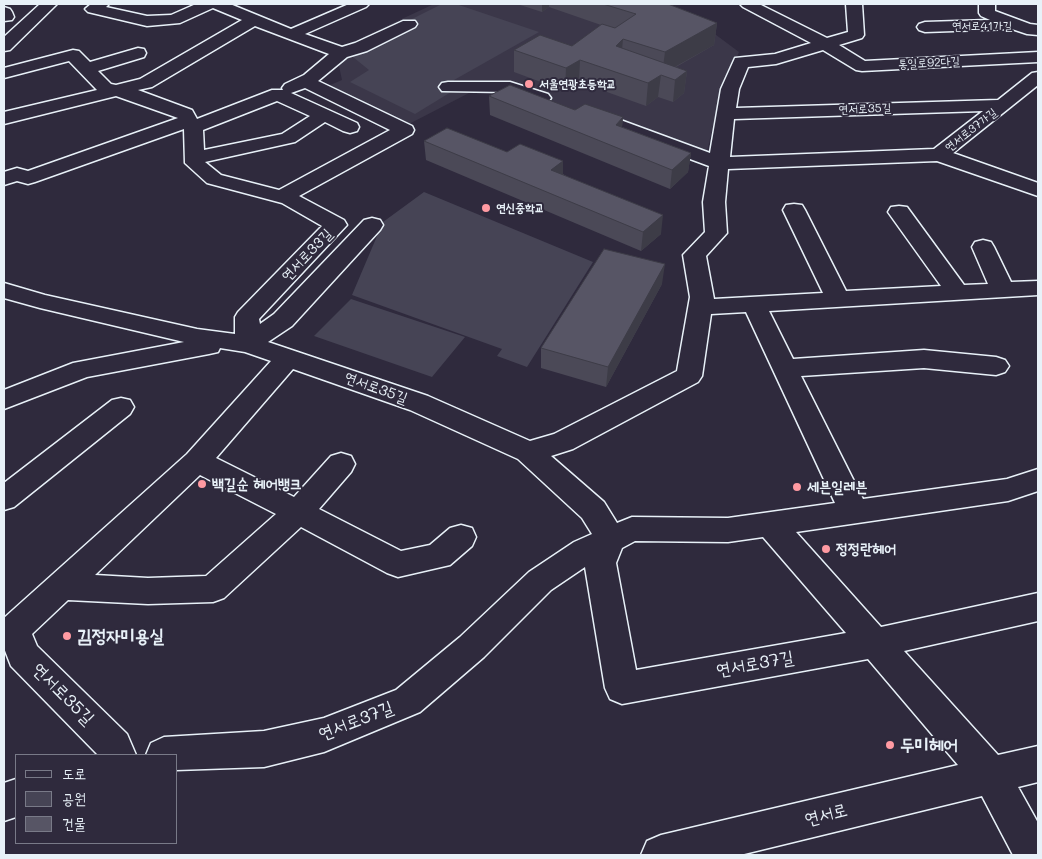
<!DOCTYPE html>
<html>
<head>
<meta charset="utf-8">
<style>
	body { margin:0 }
	#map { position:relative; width:1042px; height:859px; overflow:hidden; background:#2f2a3d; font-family:Mali,"Poor Story",sans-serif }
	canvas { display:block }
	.frame { position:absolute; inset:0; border:5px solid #e8f1f8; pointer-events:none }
	.legend { position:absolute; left:15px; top:754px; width:162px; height:90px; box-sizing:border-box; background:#2f2a3d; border:1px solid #797a88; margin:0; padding:6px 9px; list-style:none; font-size:15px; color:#e8f1f8 }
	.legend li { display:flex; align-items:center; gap:10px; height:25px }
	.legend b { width:25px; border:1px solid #797a88 }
</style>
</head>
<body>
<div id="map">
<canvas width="1042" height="859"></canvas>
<div class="frame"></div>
<ul class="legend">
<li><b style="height:6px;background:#2f2a3d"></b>도로</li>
<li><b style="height:14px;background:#464455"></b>공원</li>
<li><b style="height:14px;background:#575565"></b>건물</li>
</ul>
</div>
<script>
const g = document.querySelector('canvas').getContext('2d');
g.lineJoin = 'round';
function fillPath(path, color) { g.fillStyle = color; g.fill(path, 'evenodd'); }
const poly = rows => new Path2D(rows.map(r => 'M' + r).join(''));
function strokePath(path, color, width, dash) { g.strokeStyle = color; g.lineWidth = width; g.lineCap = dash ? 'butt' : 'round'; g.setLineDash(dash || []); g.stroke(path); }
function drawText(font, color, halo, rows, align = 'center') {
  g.font = font + ' Mali,"Poor Story",sans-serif'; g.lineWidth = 4; g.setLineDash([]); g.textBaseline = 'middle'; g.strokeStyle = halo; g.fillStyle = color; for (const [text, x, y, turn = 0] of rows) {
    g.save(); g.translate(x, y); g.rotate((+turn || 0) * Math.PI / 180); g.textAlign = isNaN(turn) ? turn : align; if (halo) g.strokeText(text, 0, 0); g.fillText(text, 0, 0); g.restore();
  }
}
const built = poly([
	[434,4,655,4,700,23,739,52,718,104,705,160,516,94,469,93,409,124,321,89,342,80,339,66,363,37]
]);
const green = poly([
	[442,4,456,4,539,32,454,80,451,92,415,114,350,82,369,70,353,57,414,24,408,21],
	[424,192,593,262,527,367,497,356,502,349,352,295,383,222],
	[351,299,465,337,432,377,314,336]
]);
const minor = poly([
	[40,4,57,4,10,50,4,51,4,37,40,4],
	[91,4,109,4,106,7,147,16,171,15,196,4,230,4,291,29,349,4,369,4,366,7,305,34,342,47,355,43,403,21,415,21,417,24,415,27,367,51,347,57,318,81,412,126,414,130,412,134,299,196,344,220,347,225,259,319,260,324,274,314,364,220,372,218,380,220,383,225,380,230,292,326,268,342,428,396,530,441,554,434,677,371,690,297,683,255,705,232,703,202,709,166,601,126,599,122,601,118,608,116,615,118,710,153,721,89,735,58,775,54,811,43,743,7,740,4,759,4,827,38,848,32,846,4,862,4,864,35,862,38,839,45,865,61,1038,52,1038,62,862,71,856,70,823,50,776,64,748,67,739,89,736,108,998,100,1032,73,1038,72,1038,85,953,153,1038,183,1038,196,937,161,728,169,725,202,727,233,706,256,714,299,823,293,783,210,786,205,794,204,802,205,805,210,846,291,941,286,888,212,891,207,899,206,907,207,964,285,988,284,972,247,975,242,983,240,991,242,994,247,1011,282,1038,281,1038,295,769,311,793,359,924,350,996,357,1005,360,1009,366,1005,372,996,375,924,368,801,376,863,499,1007,479,1038,469,1038,491,1008,501,796,532,881,627,1038,593,1038,621,904,651,998,755,1038,746,1038,782,1018,787,1038,823,1038,855,1013,855,982,796,740,855,641,855,647,841,661,835,958,765,868,659,622,704,610,699,605,688,585,567,551,590,484,657,420,712,324,752,264,767,176,770,176,755,146,755,151,743,164,737,264,731,324,718,396,690,460,637,529,572,574,542,592,534,582,518,518,459,410,410,293,369,216,458,294,497,331,456,341,453,351,456,355,464,351,472,319,509,401,551,430,545,450,528,461,525,472,528,476,537,472,546,450,565,398,577,387,573,301,527,224,598,213,602,148,604,68,600,32,634,37,646,127,734,136,755,98,755,11,666,4,648,4,618,187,454,271,361,245,352,220,348,218,352,209,354,87,377,4,409,4,390,73,363,184,342,40,308,4,298,4,283,45,295,197,329,235,334,235,317,238,312,322,226,282,203,207,183,185,163,184,129,35,182,28,184,17,181,4,185,4,172,17,168,28,171,178,118,116,96,4,124,4,112,97,90,69,61,4,78,4,68,73,50,79,51,90,62,138,48,144,49,146,53,144,57,98,71,111,84,116,85,140,79,242,20,213,8,180,23,147,26,88,12,85,9,91,4],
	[255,26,329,54,304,75,285,84,282,88,283,90,272,90,197,119,192,110,138,90,152,87,255,26],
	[305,88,390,130,279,190,221,175,205,162,295,142,325,122,343,131,350,133,357,131,359,127,357,123,291,93,305,88],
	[277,101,310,116,282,134,204,150,203,130,277,101],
	[983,111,934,149,730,157,734,119,983,111],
	[746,312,835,503,728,518,632,517,617,523,604,502,551,456,573,449,698,382,702,376,711,314,746,312],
	[200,475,276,514,206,576,148,578,95,575,200,475],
	[763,537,846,633,636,670,616,563,622,548,635,541,728,542,763,537],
	[979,4,995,4,995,11,1030,24,1038,25,1038,35,1027,34,1012,29,925,32,919,30,917,27,919,24,925,22,990,20,981,16,979,13,979,4],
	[4,7,10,9,12,12,14,17,12,20,4,21,4,7],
	[448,82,510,82,548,94,551,98,548,102,542,103,508,92,442,91,439,87,442,83,448,82],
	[121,398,130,400,134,407,130,414,14,507,4,510,4,483,112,400,121,398],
	[16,779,16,817,4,821,4,783,16,779]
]);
const wall = poly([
	[517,4,668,4,717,23,714,45,676,67,687,71,684,93,673,102,658,97,646,106,579,82,565,91,514,72,514,50,572,46,601,25,549,7,542,12],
	[489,96,623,117,622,127,691,153,688,172,670,189,490,115],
	[424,141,563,174,661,234,641,251,426,160],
	[662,284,606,387,541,368,541,348]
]);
const shadedWall = poly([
	[542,4,549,4,549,7,542,12],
	[717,23,714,45,662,74,665,52],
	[623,39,621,61,616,46],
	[580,60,579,82,565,91,566,68],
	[687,71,684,93,673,102,675,80],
	[661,75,658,97,646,106,648,83],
	[623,117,621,136,616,125],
	[691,153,688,172,670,189,672,170],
	[563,161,563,180,551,170],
	[663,215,661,234,641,251,643,232],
	[665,264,662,284,606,387,608,367]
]);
const building = poly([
	[603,4,668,4,717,23,665,52,623,39,616,46,687,71,675,80,661,75,648,83,580,60,566,68,514,50,540,35,572,46,602,24,615,28,636,14,603,4],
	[510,85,575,110,585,104,623,117,616,125,691,153,672,170,489,96,510,85],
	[447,128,507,152,520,144,563,161,551,170,663,215,643,232,424,141,447,128],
	[604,249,665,264,608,367,541,348,604,249]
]);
const markers = [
	[529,84,5,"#ff9aa2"],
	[486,208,5,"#ff9aa2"],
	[202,484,5,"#ff9aa2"],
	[797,487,5,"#ff9aa2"],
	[826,549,5,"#ff9aa2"],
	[67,636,5,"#ff9aa2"],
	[890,745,5,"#ff9aa2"]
];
const farStreetnames = [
	["연서로41가길",982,26],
	["통일로92다길",929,63,-3],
	["연서로35길",865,109,-2],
	["연서로37가길",971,130,-38]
];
const farPoinames = [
	["서울연광초등학교",539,84],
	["연신중학교",496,208]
];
const streetNames = [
	["연서로33길",307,255,-46],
	["연서로35길",376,388,20]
];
const poiNames = [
	["백길순 헤어뱅크",212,484],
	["세븐일레븐",807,487],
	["정정란헤어",836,549]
];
const nearPoinames = [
	["김정자미용실",77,636],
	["두미헤어",900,745]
];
const nearStreetnames = [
	["연서로37길",755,664,-10],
	["연서로35길",63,694,45],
	["연서로37길",356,721,-21],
	["연서로",826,815,-14]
];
fillPath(built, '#3b3749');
fillPath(green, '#464455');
strokePath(minor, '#e8f1f8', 3);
fillPath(minor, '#2f2a3d');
fillPath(wall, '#4b4957');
fillPath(shadedWall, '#3d3c47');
fillPath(building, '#575565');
strokePath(building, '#3d3c47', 1);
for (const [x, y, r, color] of markers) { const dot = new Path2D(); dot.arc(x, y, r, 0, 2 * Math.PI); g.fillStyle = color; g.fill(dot); strokePath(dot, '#2f2a3d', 2); }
drawText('12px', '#e8f1f8', '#2f2a3d', farStreetnames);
drawText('bold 12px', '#e8f1f8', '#2f2a3d', farPoinames, 'left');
drawText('15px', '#e8f1f8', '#2f2a3d', streetNames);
drawText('bold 15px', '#e8f1f8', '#2f2a3d', poiNames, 'left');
drawText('bold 18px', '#e8f1f8', '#2f2a3d', nearPoinames, 'left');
drawText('18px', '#e8f1f8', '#2f2a3d', nearStreetnames);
</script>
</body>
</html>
